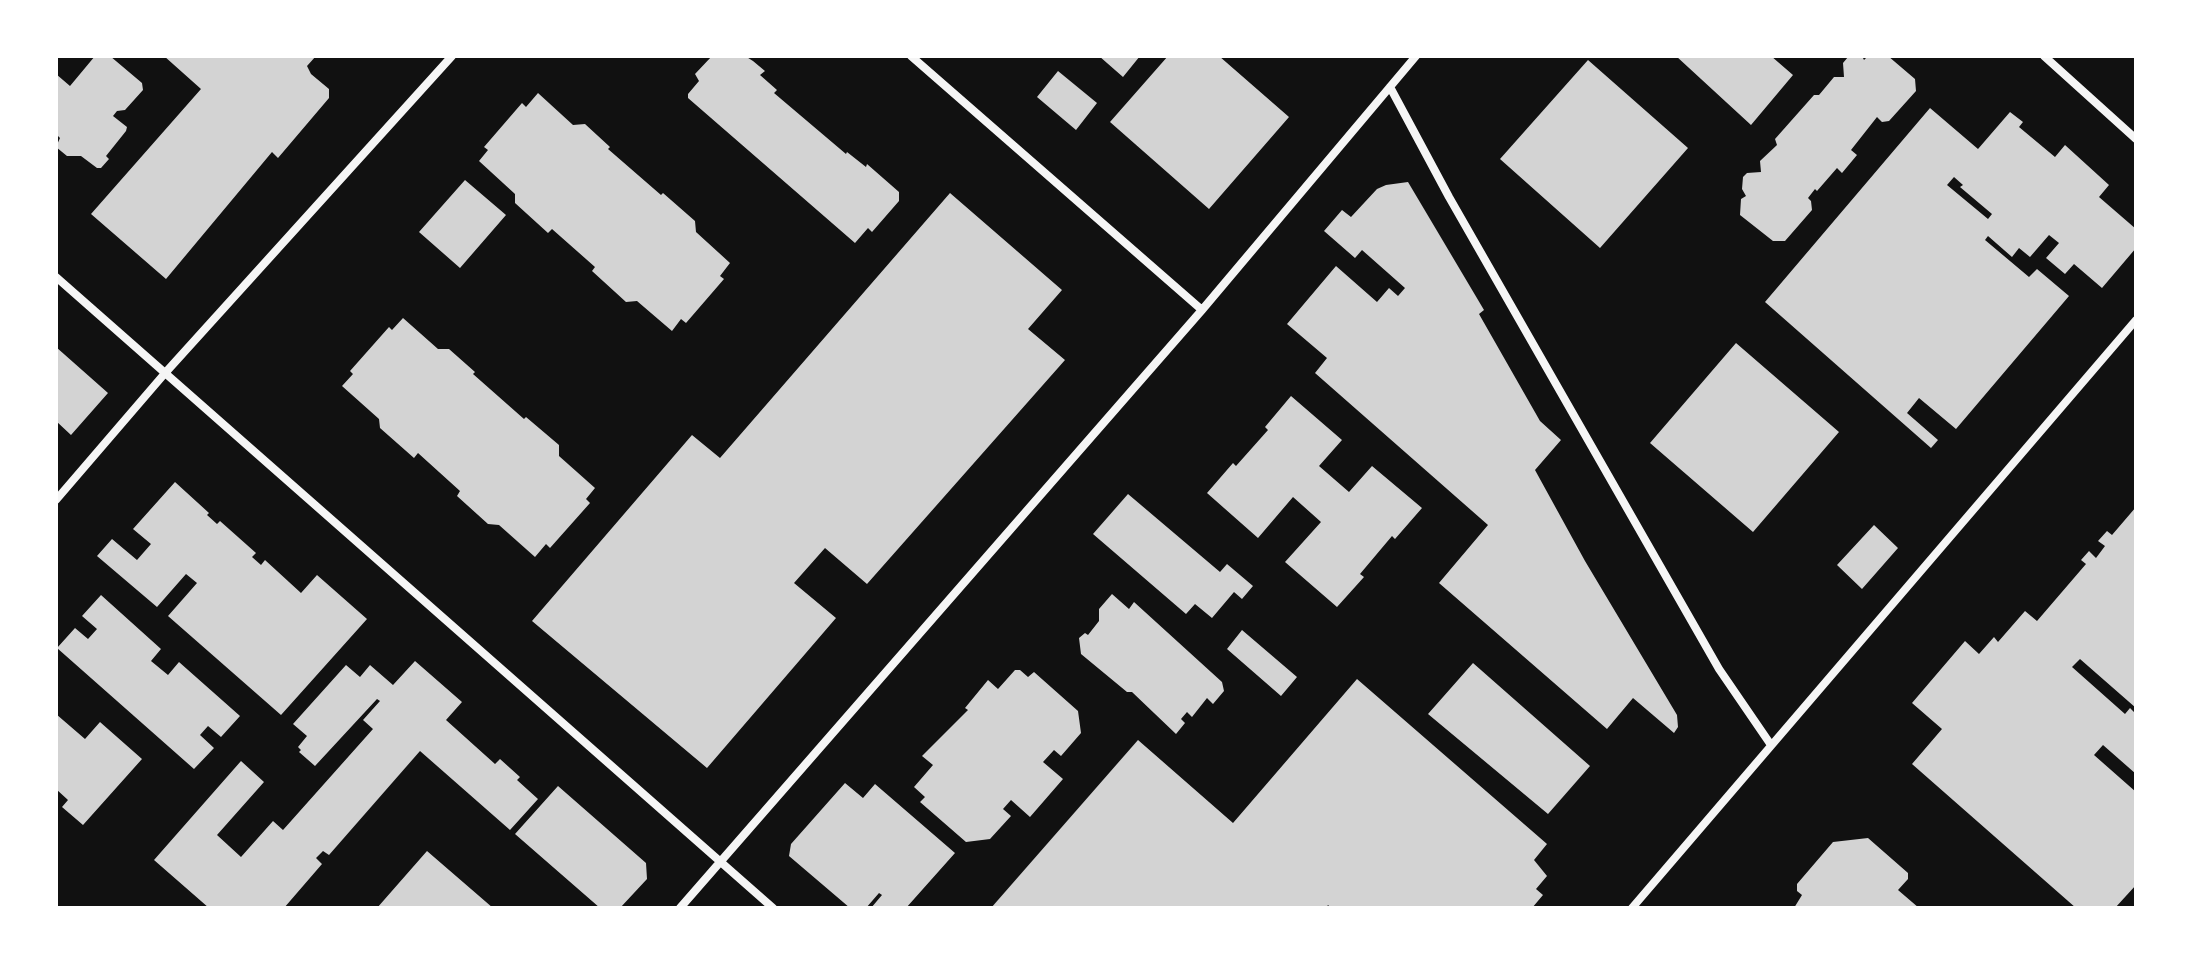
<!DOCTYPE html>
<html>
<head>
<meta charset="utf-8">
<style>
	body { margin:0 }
	#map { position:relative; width:2192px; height:964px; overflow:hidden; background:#111; font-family:"Fira Sans Condensed",sans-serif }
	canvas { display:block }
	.frame { position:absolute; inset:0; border:58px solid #fff; pointer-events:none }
</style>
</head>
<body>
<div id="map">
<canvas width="2192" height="964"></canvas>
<div class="frame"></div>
</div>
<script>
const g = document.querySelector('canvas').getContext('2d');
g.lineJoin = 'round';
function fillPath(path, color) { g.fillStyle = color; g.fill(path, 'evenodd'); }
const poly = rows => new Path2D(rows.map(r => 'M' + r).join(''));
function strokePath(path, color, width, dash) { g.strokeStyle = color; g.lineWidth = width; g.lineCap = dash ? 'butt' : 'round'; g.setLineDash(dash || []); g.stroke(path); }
const building = poly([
	[95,56,110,56,142,83,143,90,125,110,117,111,113,116,127,127,126,131,106,156,109,159,101,168,97,168,81,156,67,156,56,147,60,138,56,134,56,74,70,86],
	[164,56,316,56,307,66,311,74,329,89,329,98,278,158,272,152,166,279,91,214,201,89],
	[712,56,745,56,753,61,765,71,760,75,777,90,774,93,846,154,847,152,866,167,867,164,899,192,899,201,872,232,868,228,855,243,688,98,688,94,699,81,695,74],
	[1099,56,1140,56,1123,77],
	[1168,56,1219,56,1289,117,1209,209,1110,122],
	[1676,56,1771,56,1793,75,1751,125],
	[1862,56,1864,60,1868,56,1888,56,1915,79,1916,91,1889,121,1882,122,1877,117,1851,150,1857,155,1842,173,1837,168,1817,191,1815,189,1808,198,1811,201,1812,210,1785,241,1773,241,1740,215,1741,199,1746,196,1742,189,1743,177,1747,173,1761,172,1760,161,1777,145,1775,139,1814,95,1819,95,1834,77,1844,77,1843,63,1848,57],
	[1588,60,1688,148,1600,248,1500,159],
	[1058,71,1097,103,1076,130,1037,97],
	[538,93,573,125,585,124,610,147,608,149,661,195,663,193,695,221,696,232,730,263,720,276,724,279,686,323,681,319,672,331,637,301,626,302,592,271,595,267,552,229,548,233,515,203,515,194,479,161,488,150,484,147,522,103,526,107],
	[1930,108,1978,149,2010,112,2023,122,2019,127,2055,157,2065,145,2109,185,2099,197,2136,229,2136,248,2102,288,2074,264,2065,274,2046,258,2059,243,2049,235,2030,257,2019,248,2012,257,1988,236,1985,240,2029,277,2037,269,2069,296,1956,429,1919,398,1907,413,1938,440,1931,448,1765,302],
	[1954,177,1963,185,1960,187,1992,214,1988,219,1947,185],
	[465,180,506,215,460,268,419,232],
	[1408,182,1484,310,1479,314,1540,421,1561,440,1535,470,1585,561,1677,715,1678,727,1674,733,1633,698,1607,729,1439,583,1488,525,1315,373,1327,358,1287,324,1336,266,1377,302,1389,288,1398,296,1405,288,1362,250,1355,258,1324,231,1342,210,1351,217,1377,189,1386,185],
	[950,193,1062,290,1028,329,1065,360,867,584,825,548,794,583,836,618,707,768,532,621,692,435,720,458],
	[403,318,438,349,449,349,475,372,473,374,524,419,526,417,559,445,559,456,595,488,586,499,590,503,550,548,546,544,535,557,499,525,488,524,457,496,460,491,418,453,414,458,380,428,379,419,342,386,353,374,350,371,389,327,392,330],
	[1736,343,1839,432,1753,532,1650,443],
	[56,347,108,393,71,435,56,421],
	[1291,396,1342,440,1319,466,1349,492,1372,466,1422,508,1395,539,1392,536,1360,574,1364,577,1337,607,1285,562,1321,522,1293,497,1258,538,1207,493,1233,463,1236,466,1268,430,1265,427],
	[175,482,209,513,207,515,217,524,220,521,256,553,252,557,261,565,265,560,301,593,317,575,367,619,281,715,168,616,197,583,186,574,157,607,97,556,112,539,137,560,151,544,133,529],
	[1128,494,1220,572,1227,564,1253,586,1242,599,1234,592,1212,618,1195,604,1186,614,1093,534],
	[2136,507,2136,708,2080,659,2072,667,2125,714,2130,708,2136,714,2136,774,2103,745,2094,755,2136,792,2136,885,2115,908,2076,908,1912,764,1942,729,1912,703,1965,641,1979,654,1994,637,1998,642,2025,611,2037,621,2086,564,2081,560,2089,551,2096,558,2105,546,2098,541,2107,531,2112,535],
	[1874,525,1898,548,1862,589,1837,565],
	[1112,594,1129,609,1134,602,1222,682,1224,691,1213,704,1207,698,1192,717,1187,712,1181,719,1185,723,1176,734,1132,692,1127,692,1081,654,1079,638,1085,633,1088,635,1099,621,1099,609],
	[101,595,161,649,151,661,168,675,179,662,240,716,221,737,208,726,200,735,214,748,194,769,57,648,75,628,88,639,97,629,82,616],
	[1242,630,1297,677,1281,696,1227,649],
	[415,661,462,702,446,720,495,764,500,759,520,777,517,780,538,799,510,830,420,751,329,855,323,851,316,858,322,864,284,908,209,908,154,860,241,761,264,782,217,835,241,857,273,821,283,830,373,729,363,720,380,701,377,699,315,766,299,752,301,750,298,747,307,736,293,724,346,665,360,677,370,665,393,685],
	[1473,663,1590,766,1548,814,1428,714],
	[1015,670,1020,670,1028,677,1034,672,1078,711,1081,733,1061,756,1054,750,1043,762,1063,779,1030,817,1011,800,1003,809,1011,816,990,839,966,842,920,802,925,797,914,787,933,765,922,756,968,710,965,708,988,680,998,689],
	[1357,679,1547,844,1534,860,1547,876,1536,889,1543,895,1532,908,1331,908,1328,905,1326,908,991,908,1138,740,1233,823],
	[56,714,85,739,100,722,142,759,83,825,62,807,68,800,56,789],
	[845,783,863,798,875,784,955,853,906,908,871,908,882,895,879,893,866,908,850,908,789,856,791,844],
	[558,786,646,863,647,879,620,908,600,908,515,834],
	[1868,838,1908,873,1908,879,1898,890,1919,908,1794,908,1802,895,1797,891,1797,884,1833,842],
	[427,851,493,908,377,908]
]);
const minor = poly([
	[911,56,1202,310],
	[2044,56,2136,139],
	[1390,87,1449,197,1719,669,1771,745],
	[56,277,773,908],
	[56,500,166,372,452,56],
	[680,908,1202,310,1416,56],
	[1632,908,2136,320]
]);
fillPath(building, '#d3d3d3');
strokePath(minor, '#f5f5f5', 8);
</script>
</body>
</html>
